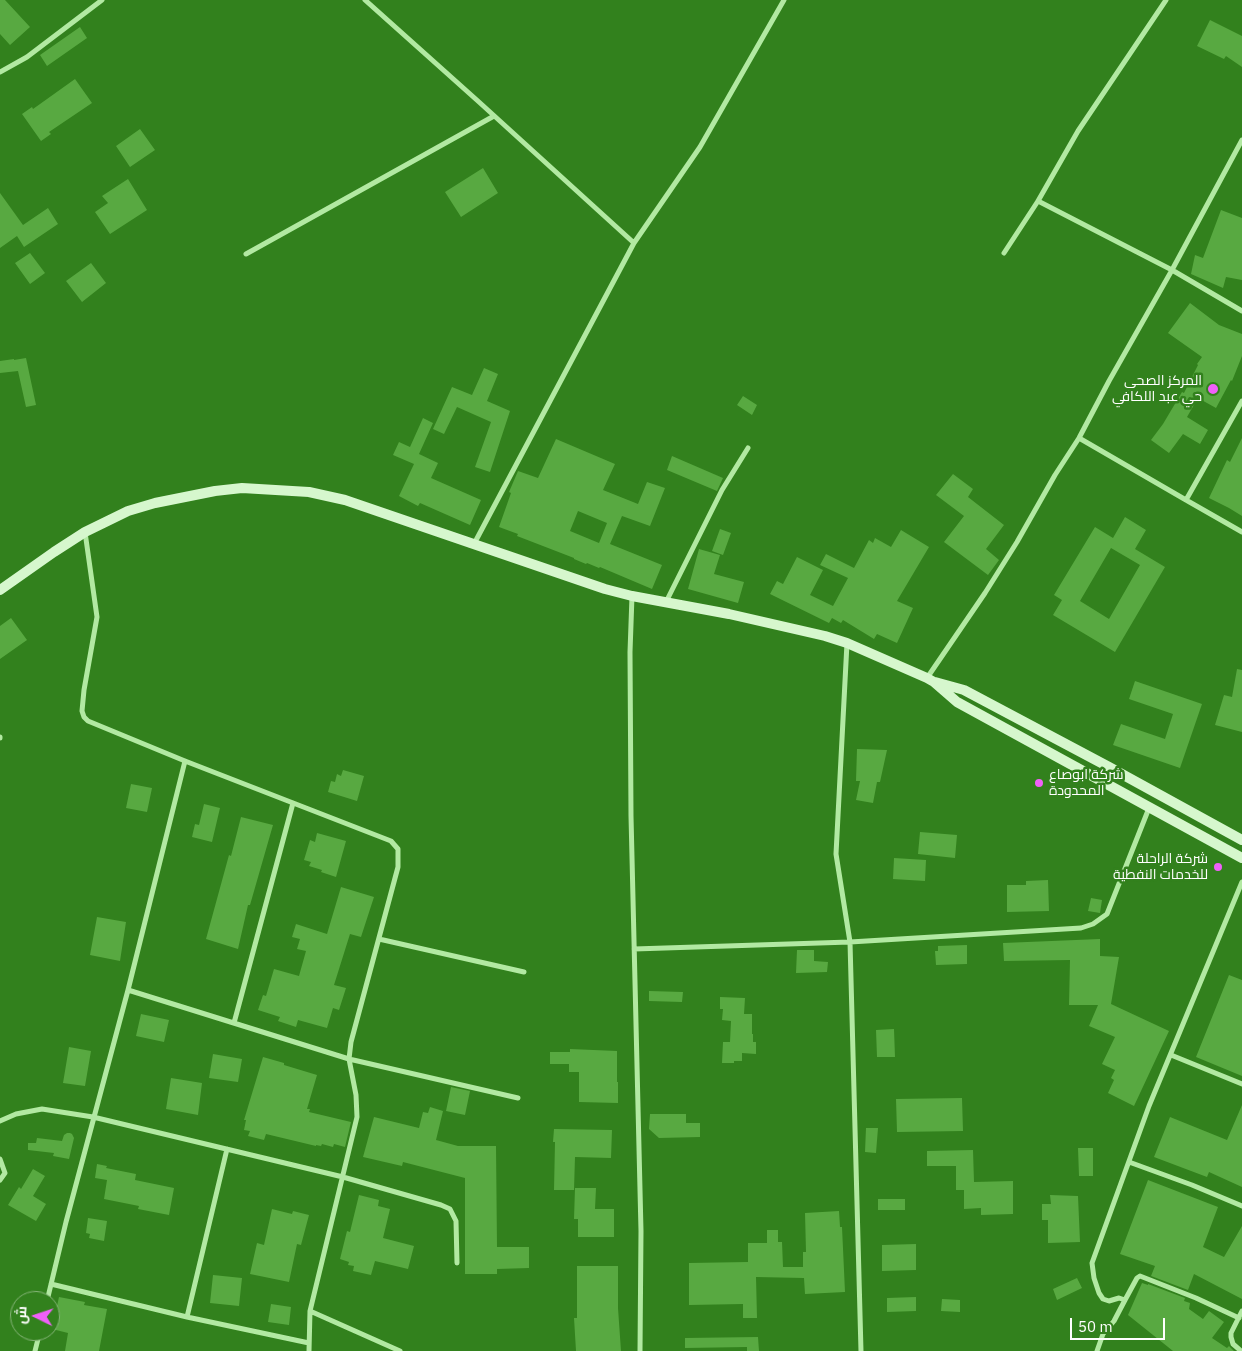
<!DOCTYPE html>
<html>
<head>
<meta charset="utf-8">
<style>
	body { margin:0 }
	#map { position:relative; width:1242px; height:1351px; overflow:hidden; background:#32811d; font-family:"IBM Plex Sans",Cairo,sans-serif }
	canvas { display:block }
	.north { position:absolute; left:10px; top:1291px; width:50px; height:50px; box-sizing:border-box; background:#32811d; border:1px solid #84b377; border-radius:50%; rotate:274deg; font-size:14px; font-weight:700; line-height:20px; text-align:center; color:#fff }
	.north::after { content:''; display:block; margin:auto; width:18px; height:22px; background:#f060f9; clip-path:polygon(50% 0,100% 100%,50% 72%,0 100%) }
	.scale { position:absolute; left:1070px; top:1318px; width:95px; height:22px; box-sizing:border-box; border:2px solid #fff; border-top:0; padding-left:6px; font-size:15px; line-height:18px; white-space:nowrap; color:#fff; -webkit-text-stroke:4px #32811d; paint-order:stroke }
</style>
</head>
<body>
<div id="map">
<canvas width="1242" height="1351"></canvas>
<div class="north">ش</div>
<div class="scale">50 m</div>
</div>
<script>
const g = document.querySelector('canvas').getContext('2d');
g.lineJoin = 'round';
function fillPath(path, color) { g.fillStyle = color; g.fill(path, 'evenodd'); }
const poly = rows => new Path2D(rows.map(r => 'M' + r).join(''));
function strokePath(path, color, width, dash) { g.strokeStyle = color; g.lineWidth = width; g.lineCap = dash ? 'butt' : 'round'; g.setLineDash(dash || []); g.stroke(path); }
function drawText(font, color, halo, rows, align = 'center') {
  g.font = font + ' "IBM Plex Sans",Cairo,sans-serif'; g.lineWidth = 5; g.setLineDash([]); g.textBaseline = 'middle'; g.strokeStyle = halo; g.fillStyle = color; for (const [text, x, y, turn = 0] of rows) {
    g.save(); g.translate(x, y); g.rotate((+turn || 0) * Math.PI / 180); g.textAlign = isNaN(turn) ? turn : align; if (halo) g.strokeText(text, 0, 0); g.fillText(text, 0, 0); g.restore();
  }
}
const building = poly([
	[0,0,5,0,30,27,10,45,0,34],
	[1210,20,1242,36,1242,67,1226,56,1224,59,1197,46],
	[80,27,87,38,47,66,40,55],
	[75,79,92,103,49,132,51,134,41,141,22,114,32,107,33,109],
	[140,129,155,150,130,167,116,146],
	[483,168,498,193,461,217,445,192],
	[128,179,147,210,110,234,95,212,108,203,102,196],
	[0,193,23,225,48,208,58,224,24,247,17,236,0,248],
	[1221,210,1242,218,1242,280,1226,277,1223,288,1191,274,1195,255,1203,258],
	[30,253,45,273,30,284,15,263],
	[91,263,106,283,82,302,66,281],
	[1190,303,1219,325,1242,334,1242,356,1232,381,1231,380,1216,408,1198,398,1187,417,1208,430,1200,444,1183,434,1169,453,1151,440,1163,424,1182,392,1184,393,1198,365,1197,364,1202,357,1168,333],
	[26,358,36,405,26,407,18,371,0,373,0,361,14,359,14,360],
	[484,368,498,374,487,401,510,411,490,472,475,467,491,422,457,407,444,434,433,429,452,387,472,395],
	[743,396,757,405,752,415,737,405],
	[423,418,433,423,419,454,438,463,431,478,481,500,470,525,420,503,418,506,399,496,414,464,393,455,399,442,410,447],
	[1242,438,1242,516,1229,508,1209,498,1227,460,1230,462],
	[556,439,615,464,603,490,638,504,647,482,665,488,650,526,622,516,610,544,662,565,652,589,600,567,599,568,587,563,586,564,574,559,574,558,517,536,518,534,499,527,511,493,509,492,518,471,538,478],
	[578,511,607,523,599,543,570,531],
	[672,456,723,478,717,491,667,470],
	[953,474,973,489,968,497,1004,525,986,549,999,560,988,575,944,542,964,516,936,495],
	[1125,517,1146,530,1135,549,1165,567,1115,652,1053,615,1062,600,1054,595,1095,527,1113,538],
	[1111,548,1140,565,1109,619,1080,601],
	[720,529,731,533,723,555,712,551],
	[901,530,929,547,897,601,913,608,897,643,877,634,874,639,843,620,841,623,832,618,829,623,770,594,777,581,783,584,797,557,823,570,810,595,833,606,848,578,820,565,826,554,854,568,869,540,873,543,875,538,891,547],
	[699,549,720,555,714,574,744,582,738,603,688,589],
	[11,618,27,640,0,659,0,626],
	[1237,669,1242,670,1242,732,1215,725,1224,695,1232,697],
	[1135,681,1202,704,1180,768,1113,745,1121,724,1165,739,1173,714,1129,699],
	[857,749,887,750,880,782,877,782,873,803,856,800,860,781,856,781],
	[343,770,364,776,357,801,328,792,331,781,335,782,337,774,341,776],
	[131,784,152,788,147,812,126,808],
	[204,804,220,808,212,842,192,837,195,824,199,825],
	[241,817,273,825,250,905,248,905,238,949,206,939,229,855,231,856],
	[920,832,957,835,955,858,918,854],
	[317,833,346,841,336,877,321,872,322,870,309,866,311,862,304,860,310,840,315,842],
	[894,858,926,860,925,881,893,879],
	[1048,880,1049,911,1007,912,1007,885,1026,885,1026,881],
	[341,887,374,897,361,937,350,934,334,985,346,988,339,1010,333,1008,327,1028,298,1020,296,1027,278,1021,280,1017,258,1010,263,995,266,996,274,969,299,976,306,951,297,949,300,939,292,937,296,924,327,934],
	[1091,898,1102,900,1100,913,1088,911],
	[97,917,126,922,120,961,90,955],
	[1100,939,1100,956,1119,957,1111,1004,1169,1031,1134,1106,1108,1093,1114,1080,1111,1078,1115,1070,1102,1064,1115,1037,1089,1026,1098,1005,1069,1005,1070,960,1004,961,1003,943],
	[967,945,967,964,936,965,935,951,938,951,938,946],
	[797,950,814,950,814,961,828,962,827,972,796,973],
	[1229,975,1242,980,1242,1076,1196,1057],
	[649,991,683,992,682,1002,649,1001],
	[720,997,745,998,744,1014,752,1014,752,1034,753,1034,753,1042,756,1042,756,1054,742,1053,742,1061,734,1061,734,1063,722,1063,723,1042,730,1042,731,1021,722,1020,723,1009,720,1009],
	[141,1014,169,1020,164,1042,136,1036],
	[894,1029,895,1057,877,1057,876,1030],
	[69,1047,91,1051,85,1086,63,1083],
	[570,1049,617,1051,617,1082,618,1082,618,1103,579,1102,579,1072,569,1072,569,1064,550,1064,550,1052,570,1052],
	[213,1054,242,1059,238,1082,209,1078],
	[263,1057,284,1063,284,1065,317,1075,307,1109,310,1109,309,1112,351,1122,345,1147,334,1144,333,1147,322,1144,321,1146,316,1145,316,1146,266,1134,264,1140,248,1136,250,1131,244,1130,246,1120,244,1120],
	[171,1078,202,1083,198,1115,166,1109],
	[451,1087,470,1091,465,1115,446,1111],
	[962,1098,963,1131,897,1132,896,1099],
	[1242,1105,1242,1187,1209,1172,1207,1177,1154,1157,1170,1117,1227,1140],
	[430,1107,443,1111,436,1140,458,1146,496,1146,497,1247,529,1247,529,1268,497,1269,497,1274,465,1274,465,1178,403,1162,402,1166,363,1157,374,1117,419,1128,423,1112,428,1113],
	[650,1114,686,1114,686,1123,700,1123,700,1137,659,1138,649,1129],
	[866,1128,878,1128,876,1153,865,1152],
	[554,1129,612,1130,611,1158,575,1157,574,1190,554,1190,555,1142,553,1142],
	[67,1133,70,1133,72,1134,74,1138,69,1159,53,1156,54,1153,28,1150,28,1143,36,1143,37,1138,62,1141,64,1135],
	[1078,1148,1093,1148,1093,1176,1079,1176],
	[973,1150,974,1182,1013,1181,1013,1214,981,1215,981,1208,964,1209,964,1190,956,1190,956,1166,927,1166,927,1151],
	[97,1164,107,1166,106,1168,136,1174,135,1180,174,1188,169,1215,138,1209,139,1206,104,1199,107,1180,95,1178],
	[33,1169,45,1176,33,1196,46,1204,36,1221,8,1205,19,1187,21,1189],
	[1148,1180,1218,1207,1203,1247,1224,1257,1242,1226,1242,1299,1194,1274,1188,1290,1151,1276,1155,1266,1120,1254],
	[575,1188,596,1188,595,1209,614,1209,614,1237,578,1237,578,1219,574,1219],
	[359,1195,379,1200,378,1206,390,1209,383,1238,414,1246,408,1269,375,1261,371,1275,353,1271,354,1266,348,1265,349,1262,340,1259,347,1231,350,1232],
	[1050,1195,1078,1196,1080,1242,1048,1243,1048,1220,1042,1220,1042,1204,1051,1204],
	[878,1199,905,1199,905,1210,878,1210],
	[272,1209,292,1214,293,1211,309,1215,301,1245,297,1244,289,1282,250,1274,257,1243,264,1245],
	[839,1211,840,1227,842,1227,845,1292,805,1294,804,1278,756,1277,757,1318,743,1318,743,1304,689,1305,689,1263,748,1262,748,1243,767,1243,767,1230,778,1230,778,1242,782,1242,783,1267,803,1267,803,1252,806,1252,805,1213],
	[88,1218,107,1221,104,1241,89,1238,90,1234,86,1233],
	[916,1244,916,1270,882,1271,882,1245],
	[577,1266,618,1266,618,1308,621,1351,576,1351,574,1318,577,1318],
	[213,1275,242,1278,239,1306,210,1303],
	[1077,1278,1082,1288,1057,1300,1053,1289],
	[1142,1283,1148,1285,1148,1284,1185,1298,1184,1301,1190,1303,1189,1309,1203,1319,1209,1311,1224,1322,1212,1338,1227,1348,1229,1346,1234,1351,1173,1351,1128,1315],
	[59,1297,85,1302,84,1305,107,1309,99,1351,65,1351,68,1333,52,1329],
	[916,1297,916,1311,887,1312,887,1298],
	[942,1299,960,1300,960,1312,941,1311],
	[271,1304,291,1307,289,1325,268,1322],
	[758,1337,759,1351,747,1351,747,1347,685,1348,685,1338]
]);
const street = poly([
	[365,0,479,102,634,243],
	[0,72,27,57,102,0],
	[1038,201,1172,270,1242,311],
	[1004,253,1038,201,1078,131,1166,0],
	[246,254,494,116],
	[1079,438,1186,500,1242,401],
	[1186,500,1242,532],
	[85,532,97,617,84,690,82,711,84,717,88,721,185,761,391,841,398,849,398,867,351,1042,349,1059,356,1095,357,1117,310,1311,309,1351],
	[474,544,634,243,700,147,784,0],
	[632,596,630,652,631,816,641,1231,640,1351],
	[666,602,722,490,748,448],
	[847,643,836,854,850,942,861,1351],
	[927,678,985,593,1017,542,1055,475,1079,438,1109,381,1172,270,1242,140],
	[0,737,0,738],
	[379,939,524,972],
	[634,949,850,942,1081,928,1093,924,1107,914,1149,808],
	[128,990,349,1059,518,1098],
	[234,1023,293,803],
	[1171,1055,1242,1084],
	[0,1121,16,1114,42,1109,93,1117,343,1177,441,1205,450,1209,456,1221,457,1263],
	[0,1159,5,1173,0,1180],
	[1129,1162,1192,1185,1242,1206],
	[51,1284,187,1317,309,1343],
	[1125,1300,1137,1278,1140,1276,1196,1298,1239,1318],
	[47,1301,66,1222,128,990,185,761],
	[310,1311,400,1351],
	[187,1317,227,1149],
	[35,1351,40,1331],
	[1097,1351,1103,1334,1114,1321,1125,1300,1119,1298,1109,1301,1103,1299,1099,1293,1094,1278,1092,1263,1149,1106,1242,882],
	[1241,1351,1233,1344,1231,1337,1231,1333,1242,1311]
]);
const secondary = poly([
	[0,590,54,552,85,532,128,511,155,503,215,491,242,488,309,492,345,500,605,589,632,596,729,614,825,636,847,643,927,678,934,682,957,702,1242,858],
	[935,682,964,690,1109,767,1242,840]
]);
const markers = [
	[1213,389,6,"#f060f9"],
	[1039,783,5,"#f060f9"],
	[1218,867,5,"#f060f9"]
];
const poiNames = [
	["المركز الصحي",1202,381],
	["حي عبد اللكافي",1202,397],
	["شركة ابوصاع",1049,775,"left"],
	["المحدودة",1049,791,"left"],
	["شركة الراحلة",1208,859],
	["للخدمات النفطية",1208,875]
];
fillPath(building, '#58a941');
strokePath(street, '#b2e9a2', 5);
strokePath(secondary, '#d6f7cd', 10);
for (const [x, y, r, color] of markers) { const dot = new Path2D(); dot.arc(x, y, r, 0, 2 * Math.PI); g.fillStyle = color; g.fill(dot); strokePath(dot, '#32811d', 2); }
drawText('14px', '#fff', '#32811d', poiNames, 'right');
</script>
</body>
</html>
